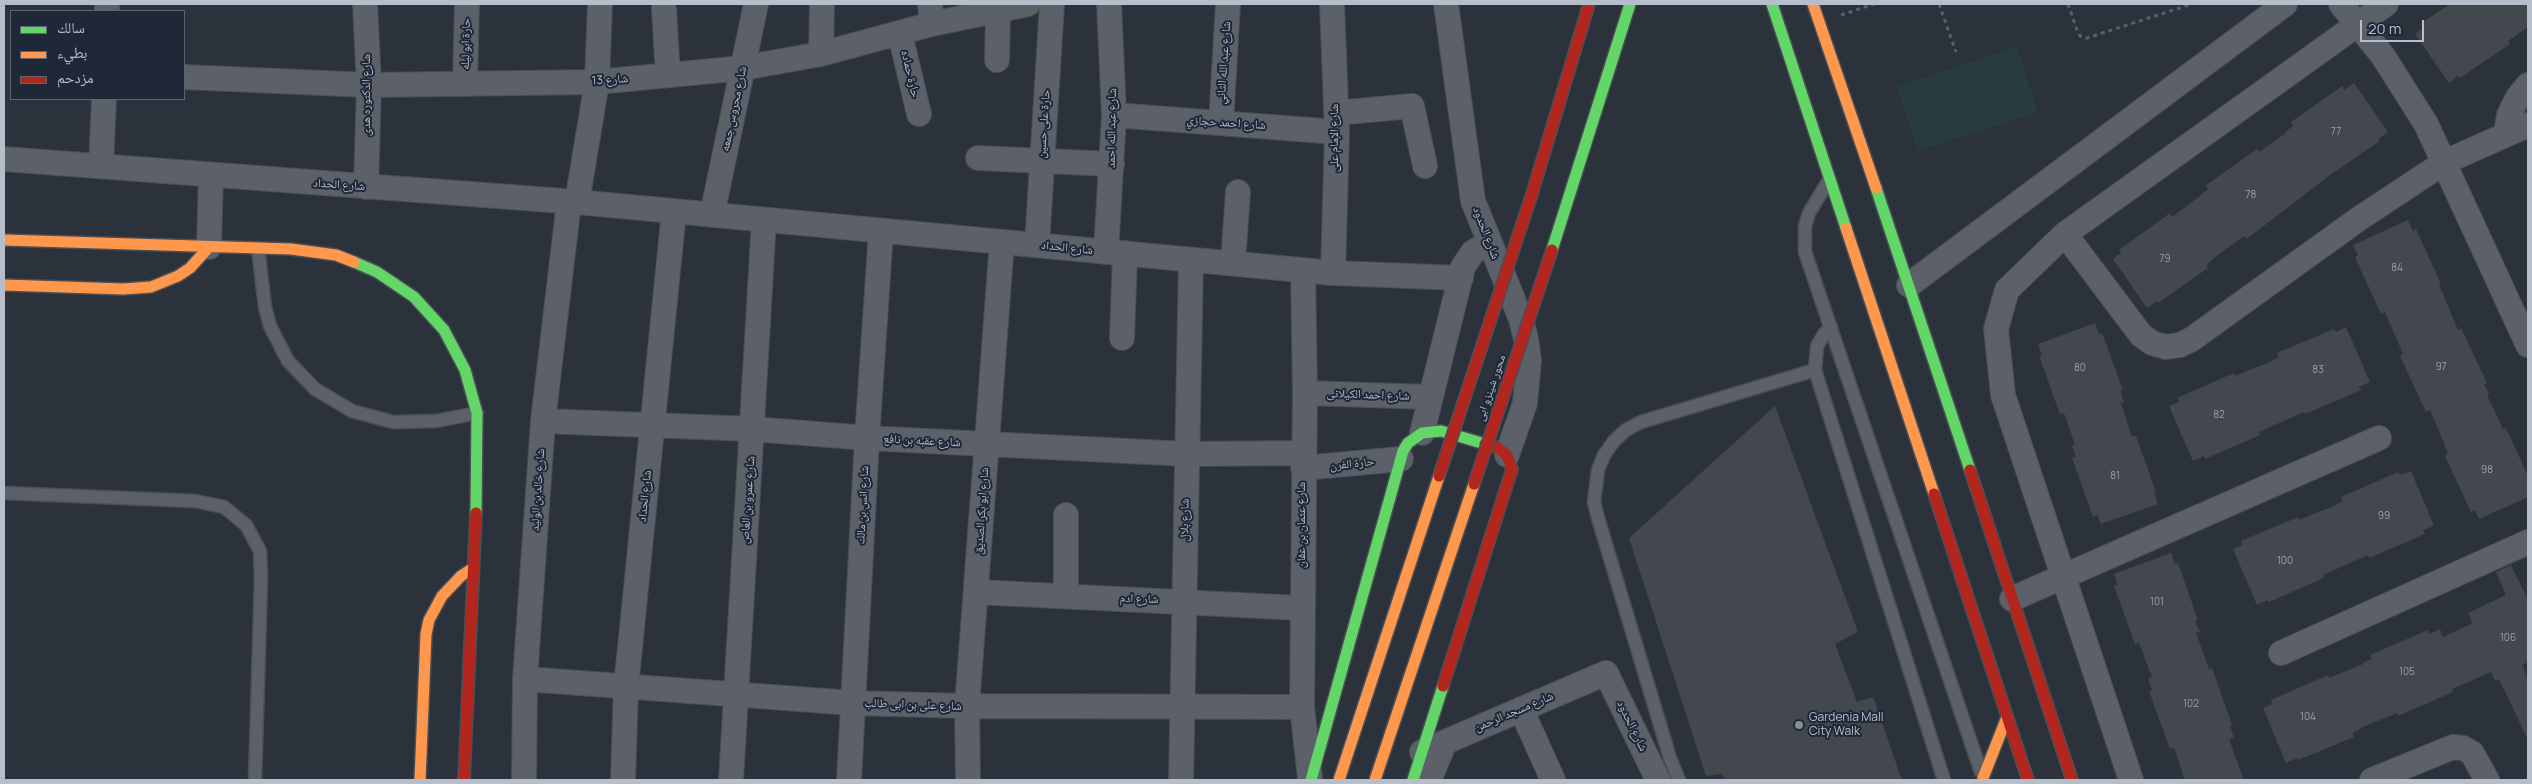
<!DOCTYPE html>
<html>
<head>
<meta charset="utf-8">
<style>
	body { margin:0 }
	#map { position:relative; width:2532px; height:784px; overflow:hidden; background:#2c323b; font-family:Manrope,"Noto Naskh Arabic",sans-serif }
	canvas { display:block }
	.frame { position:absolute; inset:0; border:5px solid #b7becb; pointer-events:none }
	.legend { position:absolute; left:10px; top:10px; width:175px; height:90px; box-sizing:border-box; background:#1f2836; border:1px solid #5c6472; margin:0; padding:6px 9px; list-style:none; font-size:15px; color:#b7becb }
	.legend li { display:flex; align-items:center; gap:10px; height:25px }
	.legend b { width:25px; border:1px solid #5c6472 }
	.scale { position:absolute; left:2360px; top:20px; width:64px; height:22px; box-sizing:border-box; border:2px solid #b7becb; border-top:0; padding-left:6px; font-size:15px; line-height:18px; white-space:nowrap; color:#b7becb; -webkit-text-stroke:4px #1f2836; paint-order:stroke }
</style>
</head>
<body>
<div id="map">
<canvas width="2532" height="784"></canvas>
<div class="frame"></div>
<ul class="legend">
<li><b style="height:6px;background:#63d668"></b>سالك</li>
<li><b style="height:6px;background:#ff974d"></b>بطيء</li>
<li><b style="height:6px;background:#b3261e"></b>مزدحم</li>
</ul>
<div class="scale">20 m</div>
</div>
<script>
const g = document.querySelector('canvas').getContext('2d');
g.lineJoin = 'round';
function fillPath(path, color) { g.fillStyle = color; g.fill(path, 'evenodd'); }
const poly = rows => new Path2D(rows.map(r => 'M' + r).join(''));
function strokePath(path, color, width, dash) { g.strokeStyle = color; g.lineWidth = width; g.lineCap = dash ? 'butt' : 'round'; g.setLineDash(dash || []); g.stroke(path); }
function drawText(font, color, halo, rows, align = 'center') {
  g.font = font + ' Manrope,"Noto Naskh Arabic",sans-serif'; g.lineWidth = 4; g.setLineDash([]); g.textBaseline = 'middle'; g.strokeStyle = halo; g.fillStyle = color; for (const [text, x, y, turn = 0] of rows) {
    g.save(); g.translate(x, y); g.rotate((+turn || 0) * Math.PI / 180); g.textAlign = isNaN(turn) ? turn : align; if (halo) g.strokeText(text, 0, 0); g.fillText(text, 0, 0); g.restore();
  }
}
const green = poly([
	[2017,47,2038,112,1918,151,1897,87]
]);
const building = poly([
	[2450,4,2528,4,2528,27,2508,41,2510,44,2460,78,2458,76,2449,83,2415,34,2423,28,2420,24],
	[2354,83,2388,132,2378,139,2380,141,2330,175,2265,225,2246,239,2244,236,2215,257,2206,266,2208,268,2158,303,2157,301,2147,308,2113,259,2121,253,2119,250,2170,213,2172,217,2201,195,2208,189,2206,185,2257,149,2259,152,2286,133,2285,132,2293,126,2291,122,2342,86,2344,90],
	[2408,220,2413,231,2416,229,2441,284,2439,285,2458,330,2461,328,2487,383,2484,384,2489,394,2487,395,2503,429,2506,428,2528,476,2528,497,2479,519,2475,510,2471,512,2445,456,2448,454,2444,443,2430,410,2426,412,2400,356,2403,354,2385,312,2381,314,2355,257,2358,255,2353,245],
	[2095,323,2099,334,2102,333,2123,390,2120,391,2124,402,2121,403,2132,437,2136,436,2156,492,2154,493,2158,504,2101,524,2097,515,2093,517,2072,458,2076,457,2072,446,2075,445,2064,413,2060,414,2039,356,2042,355,2038,344],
	[2346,327,2370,382,2359,387,2361,390,2305,414,2304,412,2259,432,2260,435,2205,459,2204,456,2193,461,2169,406,2179,402,2177,398,2234,373,2235,376,2270,362,2279,357,2277,353,2334,329,2336,332],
	[1775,406,1858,632,1835,644,1857,702,1873,697,1902,780,1725,780,1722,774,1706,776,1629,538],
	[2411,471,2434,526,2423,530,2425,534,2369,558,2368,555,2323,575,2324,578,2269,602,2267,600,2257,605,2233,549,2242,545,2241,541,2298,517,2299,520,2334,506,2343,501,2341,497,2398,472,2400,475],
	[2171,553,2175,564,2178,563,2198,620,2195,621,2200,632,2196,633,2209,669,2212,668,2232,725,2230,726,2234,737,2229,739,2244,780,2185,780,2174,748,2170,749,2149,691,2152,690,2148,679,2152,677,2139,643,2135,644,2114,586,2118,585,2114,574],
	[2511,565,2528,600,2528,662,2522,665,2528,679,2528,740,2499,679,2495,681,2491,672,2452,689,2453,692,2398,716,2397,713,2363,727,2353,733,2354,737,2298,760,2297,758,2286,763,2263,708,2272,704,2271,700,2328,675,2329,678,2363,664,2362,663,2372,659,2370,655,2428,630,2429,634,2440,629,2443,637,2473,623,2468,613,2506,595,2496,572]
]);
const path = poly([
	[1939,4,1956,52],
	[2068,4,2077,30,2080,36,2087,38,2192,4],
	[1841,15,1874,4]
]);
const lane = poly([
	[1829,180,1809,213,1805,226,1805,252,1981,772],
	[258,248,265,307,270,326,288,361,315,389,352,411,393,422,436,421,477,413],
	[1831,327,1824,334,1817,346,1815,370,1944,780],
	[4,493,195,501,224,507,246,525,260,551,261,579,255,780],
	[1679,780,1670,758,1598,518,1594,502,1598,470,1604,455,1614,441,1626,430,1641,422,1815,370]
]);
const street = poly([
	[365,4,369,85,366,187],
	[930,4,932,24],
	[1332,4,1337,132,1333,273],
	[1446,4,1473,201,1521,319,1526,339,1529,360,1525,403,1507,455],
	[2341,4,2383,56,2426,124,2528,345],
	[664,9,668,75],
	[107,11,107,4],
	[900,34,919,114],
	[821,54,822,4],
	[997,60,998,10],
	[184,77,369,85,597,82,743,68,821,54,932,24,1028,4],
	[465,84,467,4],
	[1336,113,1412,106,1425,166],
	[1114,115,1337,132],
	[1221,123,1228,4],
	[2506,134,2509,115,2518,97,2528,85],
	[978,158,1112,164],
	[4,159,577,202,1333,273,1461,278],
	[101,166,104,99],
	[577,202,597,82,600,4],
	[712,215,756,4],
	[2065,234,2141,335,2152,343,2166,347,2180,345,2192,339,2360,218,2445,162,2528,125],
	[1037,245,1052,4],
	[209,247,211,175],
	[1106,252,1114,115,1109,4],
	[1233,263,1238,192],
	[1303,270,1305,393,1302,707,1310,778],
	[1909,285,2285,4],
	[1122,338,1125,253],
	[1305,393,1431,397],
	[543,421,753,429,867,438,1187,454,1303,453],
	[1422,433,1463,267,1473,252,1489,243],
	[1303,468,1401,459],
	[976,592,1301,608],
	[1066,596,1066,515],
	[2012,599,2379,438],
	[2281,653,2528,542],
	[525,679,853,703,967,706,1302,707],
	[1521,709,1553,780],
	[1422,752,1606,673,1658,780],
	[524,780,525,679,543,421,569,202],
	[623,780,626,687,674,211],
	[731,780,764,220],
	[849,780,867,438,881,231],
	[968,780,967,706,1002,242],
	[1181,780,1191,260],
	[1429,780,1445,742],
	[2131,780,2003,395,1996,329,2007,290,2065,234,2386,4],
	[2372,780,2453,747,2463,748,2472,753,2487,780]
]);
const fast = poly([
	[1772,4,1846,228],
	[1876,188,1970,470],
	[1552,250,1630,4],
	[354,262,377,272,414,297,444,330,465,370,477,413,476,513],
	[1311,780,1403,451,1408,443,1422,433,1441,431,1485,444],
	[1413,780,1443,686]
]);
const slow = poly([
	[1813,4,1876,188],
	[1846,228,1934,494],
	[4,240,291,249,336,255,354,262],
	[4,285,123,289,151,287,178,276,190,268,209,247],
	[1983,778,2007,717],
	[420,780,426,634,429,620,442,596,461,576,473,568]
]);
const jam = poly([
	[1531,197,1589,4],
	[1970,470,2072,780],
	[1934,494,2028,780],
	[1443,686,1512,469,1507,455,1496,447,1485,444],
	[464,780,476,513]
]);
const slowBridge = poly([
	[1339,780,1439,476],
	[1375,780,1474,484]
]);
const jamBridge = poly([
	[1439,476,1531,197],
	[1474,484,1552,250]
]);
const markers = [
	[1799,725,5,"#868d99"]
];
const numberNames = [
	["77",2336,132],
	["78",2251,195],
	["79",2165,259],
	["84",2397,268],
	["97",2441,367],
	["80",2080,368],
	["83",2318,370],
	["82",2219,415],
	["98",2487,470],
	["81",2115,476],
	["99",2384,516],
	["100",2285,561],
	["101",2157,602],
	["106",2508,638],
	["105",2407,672],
	["102",2191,704],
	["104",2308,717]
];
const streetNames = [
	["حارة ابو ليله",466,44,-89],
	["شارع عبد الله الثاني",1224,63,-86],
	["حارة حماده",910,74,77],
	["شارع 13",610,80,-4],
	["شارع الدكتوره هدى",367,95,-90],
	["شارع محروس جمعه",734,109,-78],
	["شارع احمد حجازي",1226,123,4],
	["حارة على حسين",1044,124,-86],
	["شارع عبد الله احمد",1112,128,-89],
	["شارع الإمام على",1335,138,-90],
	["شارع الحداد",339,185,4],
	["شارع الحدود",1486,233,69],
	["شارع الحداد",1067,248,6],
	["محور شينزو ابى",1491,388,-71],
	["شارع احمد الكيلانى",1368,395,2],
	["شارع عقبه بن نافع",922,441,3],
	["حارة الفرن",1352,464,-6],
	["شارع خالد بن الوليد",538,490,-86],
	["شارع الحداد",645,496,-84],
	["شارع عمرو بن العاص",748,500,-86],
	["شارع انس بن مالك",863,505,-87],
	["شارع ابو بكر الصديق",982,511,-86],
	["شارع بلال",1185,520,-89],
	["شارع عثمان بن عفان",1302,525,-90],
	["شارع ادم",1139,599,2],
	["شارع على بن ابى طالب",913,705,2],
	["شارع مسجد الرحمن",1514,712,-23],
	["شارع الحدود",1632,726,64]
];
const poiNames = [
	["Gardenia Mall",1809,718],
	["City Walk",1809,732]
];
fillPath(green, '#293d41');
fillPath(building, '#43484f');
strokePath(lane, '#4a4e55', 15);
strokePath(street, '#4a4e55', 26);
strokePath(fast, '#4a4e55', 14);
strokePath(slow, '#4a4e55', 14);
strokePath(jam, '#4a4e55', 14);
strokePath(path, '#5a6065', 3, [4, 4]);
strokePath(lane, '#5c6169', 12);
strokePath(street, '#5c6169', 24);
strokePath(fast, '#63d668', 11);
strokePath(slow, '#ff974d', 11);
strokePath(jam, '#b3261e', 11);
strokePath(slowBridge, '#4a4f58', 14, []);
strokePath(jamBridge, '#4a4f58', 14, []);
strokePath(slowBridge, '#ff974d', 11);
strokePath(jamBridge, '#b3261e', 11);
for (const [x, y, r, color] of markers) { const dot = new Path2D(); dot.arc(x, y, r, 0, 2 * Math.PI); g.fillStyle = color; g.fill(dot); strokePath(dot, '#1f2836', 2); }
drawText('10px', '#9aa0ac', null, numberNames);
drawText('12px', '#b7becb', '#1f2836', streetNames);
drawText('12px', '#b7becb', '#1f2836', poiNames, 'left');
</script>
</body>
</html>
